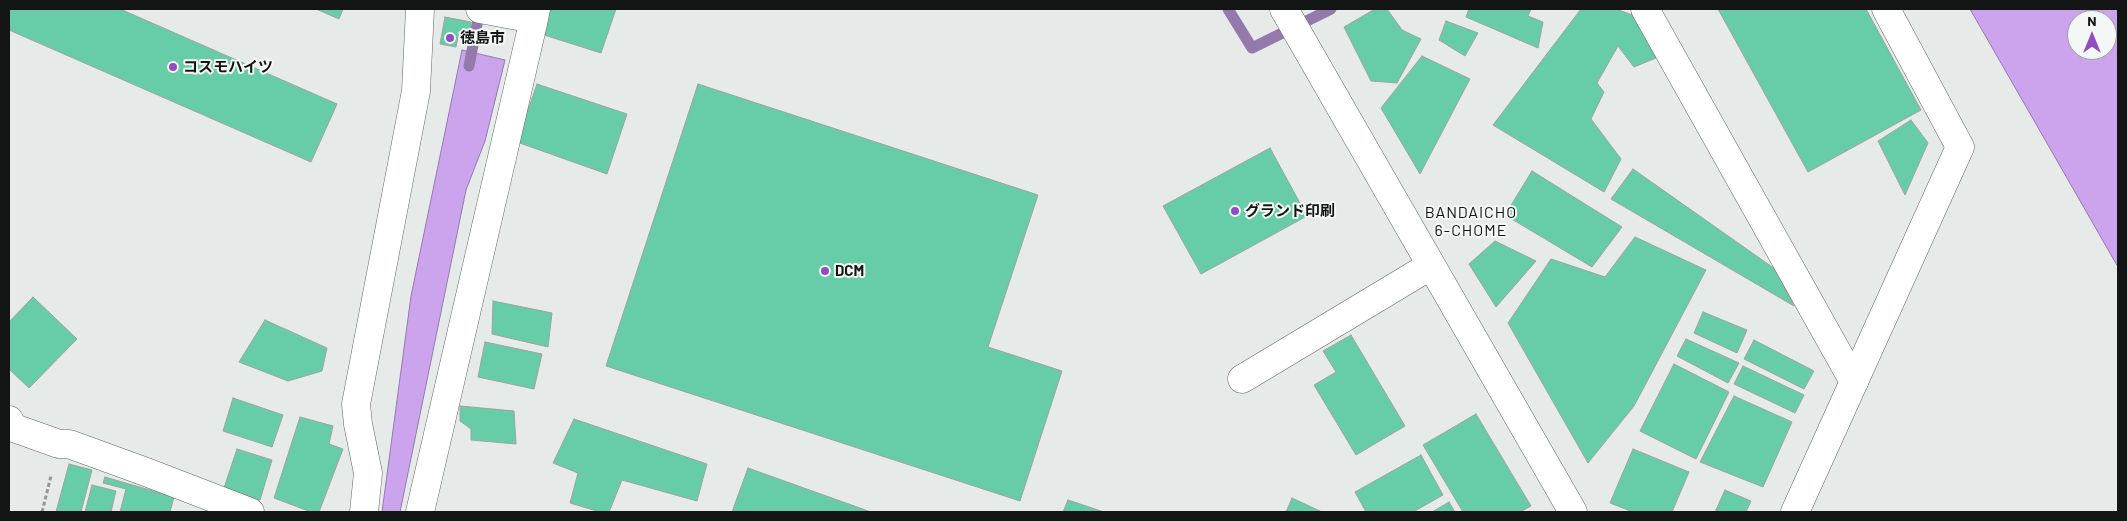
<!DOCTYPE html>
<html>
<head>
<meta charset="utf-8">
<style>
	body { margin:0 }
	#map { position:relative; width:2127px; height:521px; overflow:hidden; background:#e6ebe9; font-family:Barlow,sans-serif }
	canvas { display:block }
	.frame { position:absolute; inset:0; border:10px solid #131414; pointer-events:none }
	.north { position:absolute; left:2067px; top:10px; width:50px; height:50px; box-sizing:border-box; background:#f3f8f6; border:1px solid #999d9c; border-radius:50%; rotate:0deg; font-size:14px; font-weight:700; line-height:20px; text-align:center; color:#131414 }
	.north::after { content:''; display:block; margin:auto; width:18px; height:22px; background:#914dc1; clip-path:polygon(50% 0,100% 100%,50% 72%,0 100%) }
</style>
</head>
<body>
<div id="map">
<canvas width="2127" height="521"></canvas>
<div class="frame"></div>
<div class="north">N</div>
</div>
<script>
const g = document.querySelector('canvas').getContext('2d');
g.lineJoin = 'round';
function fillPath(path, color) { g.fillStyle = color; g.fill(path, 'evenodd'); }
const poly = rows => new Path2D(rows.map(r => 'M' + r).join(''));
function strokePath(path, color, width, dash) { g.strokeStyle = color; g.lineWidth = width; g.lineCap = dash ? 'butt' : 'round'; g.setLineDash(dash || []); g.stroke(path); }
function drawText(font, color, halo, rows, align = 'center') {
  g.font = font + ' Barlow,"Noto Sans JP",sans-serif'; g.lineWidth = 4; g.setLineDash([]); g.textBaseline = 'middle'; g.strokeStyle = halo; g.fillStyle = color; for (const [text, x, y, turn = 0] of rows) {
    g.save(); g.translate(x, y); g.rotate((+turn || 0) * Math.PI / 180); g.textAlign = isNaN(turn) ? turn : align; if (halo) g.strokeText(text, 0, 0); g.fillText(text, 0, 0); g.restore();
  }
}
const water = poly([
	[1970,9,2118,9,2118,267,1970,9],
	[2077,20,2107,20,2107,50,2077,50,2077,20],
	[462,50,505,60,485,141,466,190,400,512,382,512,411,296,462,50]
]);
const stream = poly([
	[1228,9,1252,48,1331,9],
	[469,66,480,9]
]);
const building = poly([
	[9,9,120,9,337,104,311,162,9,30,9,9],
	[316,9,343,9,339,19,316,9],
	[550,9,616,9,601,53,541,34,550,9],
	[1375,9,1387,9,1402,30,1421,39,1397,83,1371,81,1344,27,1375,9],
	[1469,9,1531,9,1528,16,1543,22,1538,48,1466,17,1469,9],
	[1581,9,1616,9,1635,16,1656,58,1634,67,1618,46,1597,83,1604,92,1591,119,1621,159,1604,192,1493,125,1581,9],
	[1718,9,1866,9,1921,110,1808,172,1718,9],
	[445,17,471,22,470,30,459,32,456,47,440,44,445,17],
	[1446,21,1478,33,1465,56,1439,40,1446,21],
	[1422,56,1470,79,1420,174,1381,108,1422,56],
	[537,84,627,114,607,174,517,142,537,84],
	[698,84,1038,195,988,347,1062,371,1020,501,606,366,698,84],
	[1911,120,1928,143,1905,195,1878,141,1911,120],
	[1270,148,1307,216,1201,274,1163,206,1270,148],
	[1633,169,1775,269,1794,306,1611,199,1633,169],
	[1532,171,1622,227,1592,267,1505,215,1532,171],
	[1635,237,1706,270,1634,406,1588,463,1508,323,1551,259,1605,277,1635,237],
	[1495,241,1536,261,1496,307,1469,264,1495,241],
	[33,297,77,339,29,388,9,369,9,322,33,297],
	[493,301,552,313,548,347,492,334,493,301],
	[1703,312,1747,330,1737,353,1694,333,1703,312],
	[265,320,327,348,322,371,288,381,239,362,265,320],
	[1351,335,1405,426,1356,455,1314,385,1336,372,1323,351,1351,335],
	[1686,339,1739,363,1728,383,1677,356,1686,339],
	[1754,340,1814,371,1804,389,1744,359,1754,340],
	[485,342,542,354,534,389,478,377,485,342],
	[1674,364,1729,392,1696,459,1640,431,1674,364],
	[1743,366,1804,395,1795,413,1734,384,1743,366],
	[1734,396,1792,422,1763,487,1700,462,1734,396],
	[233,398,283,415,272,447,223,431,233,398],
	[460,406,514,411,516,444,471,440,471,429,460,421,460,406],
	[1476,414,1531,506,1520,512,1463,512,1423,445,1476,414],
	[300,417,333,426,329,444,343,449,319,512,311,512,274,498,300,417],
	[574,419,707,464,697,501,622,480,609,512,600,512,570,503,578,473,553,463,574,419],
	[237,449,272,460,260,500,224,488,237,449],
	[1633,449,1689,472,1672,512,1633,512,1610,503,1633,449],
	[1421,455,1443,495,1413,512,1366,512,1355,492,1421,455],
	[69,464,92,470,81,512,56,512,69,464],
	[748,468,871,512,732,512,748,468],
	[105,477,174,497,170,512,120,512,126,489,103,483,105,477],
	[92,485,116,491,111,512,85,512,92,485],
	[1725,490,1751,501,1746,512,1715,512,1725,490],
	[1292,498,1322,512,1286,512,1292,498],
	[1068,500,1104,512,1063,512,1068,500],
	[1449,502,1455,512,1432,512,1449,502]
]);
const path = poly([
	[42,512,51,476]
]);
const minor = poly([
	[480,9,534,19,536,9],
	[1645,9,1854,382],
	[1242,379,1430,266],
	[9,420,14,428,59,444,69,444,146,472,250,512],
	[364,512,368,473,358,424,356,404,416,91,420,9],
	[420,512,534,19]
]);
const tertiary = poly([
	[1284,9,1573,512],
	[1795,512,1960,147,1886,9]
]);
const markers = [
	[450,38,5,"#914dc1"],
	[173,67,5,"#914dc1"],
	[1235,211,5,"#914dc1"],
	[825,271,5,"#914dc1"]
];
const poiNames = [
	["徳島市",460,38],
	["コスモハイツ",183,67],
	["グランド印刷",1245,211],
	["DCM",835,271]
];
const neighbourhoodNames = [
	["BANDAICHO",1471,213],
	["6-CHOME",1471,231]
];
fillPath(water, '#cca4ee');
strokePath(water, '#9479ad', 1);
strokePath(stream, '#9479ad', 11);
fillPath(building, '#67cda9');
strokePath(building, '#9ea2a0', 1);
strokePath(minor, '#606462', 29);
strokePath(tertiary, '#606462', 29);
strokePath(path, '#939796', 3, [4, 2.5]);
strokePath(minor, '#fff', 28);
strokePath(tertiary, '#fff', 28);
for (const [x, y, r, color] of markers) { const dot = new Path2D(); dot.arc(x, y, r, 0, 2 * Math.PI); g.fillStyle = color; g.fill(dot); strokePath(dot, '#f3f8f6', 2); }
drawText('bold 15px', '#131414', '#f3f8f6', poiNames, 'left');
g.letterSpacing = '1px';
drawText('16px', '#131414', '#f3f8f6', neighbourhoodNames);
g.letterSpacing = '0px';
</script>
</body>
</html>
